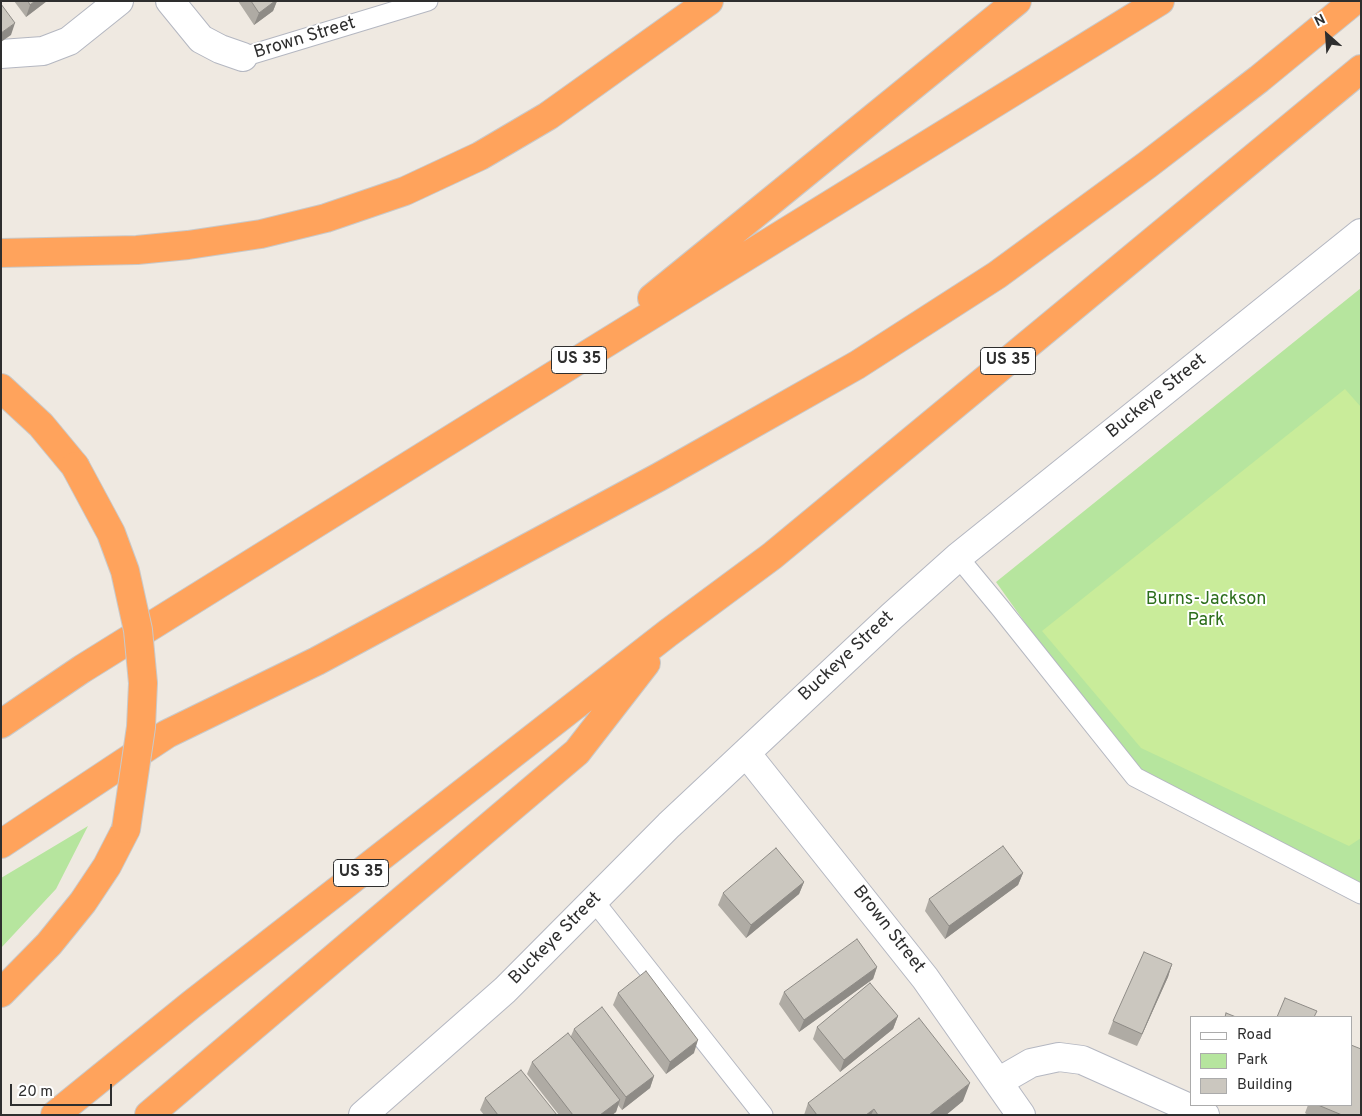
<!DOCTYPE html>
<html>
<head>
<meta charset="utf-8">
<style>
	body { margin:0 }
	#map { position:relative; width:1362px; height:1116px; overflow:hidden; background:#efe9e1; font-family:Overpass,sans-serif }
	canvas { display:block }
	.frame { position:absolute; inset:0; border:2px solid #2e2e2e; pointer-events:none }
	.legend { position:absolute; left:1190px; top:1016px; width:162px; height:90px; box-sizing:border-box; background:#fff; border:1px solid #ababab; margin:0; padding:6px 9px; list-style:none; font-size:15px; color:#2e2e2e }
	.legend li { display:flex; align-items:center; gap:10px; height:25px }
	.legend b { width:25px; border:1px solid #ababab }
	.north { position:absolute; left:1302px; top:10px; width:50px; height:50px; -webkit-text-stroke:4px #fff; paint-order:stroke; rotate:334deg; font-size:14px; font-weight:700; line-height:20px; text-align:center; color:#2e2e2e }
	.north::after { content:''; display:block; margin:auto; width:18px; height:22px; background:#2e2e2e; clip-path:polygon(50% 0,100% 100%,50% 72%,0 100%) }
	.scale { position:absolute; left:10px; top:1084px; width:102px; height:22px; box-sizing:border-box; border:2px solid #2e2e2e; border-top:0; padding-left:6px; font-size:15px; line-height:18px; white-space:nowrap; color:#2e2e2e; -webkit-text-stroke:4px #fff; paint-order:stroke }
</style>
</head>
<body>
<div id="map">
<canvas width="1362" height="1116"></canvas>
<div class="frame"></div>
<ul class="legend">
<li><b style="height:6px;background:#fff"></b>Road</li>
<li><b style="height:14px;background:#b6e59e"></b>Park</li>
<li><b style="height:14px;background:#cbc7bf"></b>Building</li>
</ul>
<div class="north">N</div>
<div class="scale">20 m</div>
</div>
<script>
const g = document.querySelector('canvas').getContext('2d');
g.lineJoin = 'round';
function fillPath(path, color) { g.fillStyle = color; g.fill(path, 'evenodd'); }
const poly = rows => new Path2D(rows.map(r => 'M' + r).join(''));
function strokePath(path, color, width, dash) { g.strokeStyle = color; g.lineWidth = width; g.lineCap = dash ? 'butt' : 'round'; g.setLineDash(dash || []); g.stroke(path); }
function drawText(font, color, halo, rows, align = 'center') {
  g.font = font + ' Overpass,sans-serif'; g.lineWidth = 4; g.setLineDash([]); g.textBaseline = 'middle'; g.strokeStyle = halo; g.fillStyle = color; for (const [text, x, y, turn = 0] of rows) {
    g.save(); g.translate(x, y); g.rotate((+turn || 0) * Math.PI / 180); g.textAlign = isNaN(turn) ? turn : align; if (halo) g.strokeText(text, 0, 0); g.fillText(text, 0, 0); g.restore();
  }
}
const green = poly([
	[1361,288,1361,894,1135,777,996,582],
	[88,826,56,889,1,948,1,878]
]);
const pitch = poly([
	[1345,389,1361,407,1361,838,1349,846,1141,748,1042,631]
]);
const lane = poly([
	[243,57,428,1],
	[958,557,1001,609,1135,777,1361,894],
	[594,901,763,1115]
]);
const street = poly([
	[170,1,201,39,220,49,243,57],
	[1,54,43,51,69,41,119,1],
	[746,753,925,978,1021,1115],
	[998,1082,1031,1063,1059,1057,1082,1060,1205,1115],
	[363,1115,505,990,669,825,892,616,958,557,1361,233]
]);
const highway = poly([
	[1,253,137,250,188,245,261,234,326,218,405,191,480,156,548,116,709,1],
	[652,298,1017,1],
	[1,388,41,425,75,466],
	[1,724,82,669,572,364,1160,1],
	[1,844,167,734,317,661,659,477,857,365,997,275,1147,165,1259,79,1354,1],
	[1,993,49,944,83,902,107,866,126,829],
	[55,1115,192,1004,668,633,772,556,1361,69],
	[149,1115,577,752,646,663]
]);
const highwayBridge = poly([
	[75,466,111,533,125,571,138,630,143,683,141,727,126,829]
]);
const wall = poly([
	[14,1,47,1,26,17],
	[238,1,277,1,273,11,254,25],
	[1023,873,1018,885,945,939,925,911,929,899],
	[804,882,799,894,746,938,718,905,723,893],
	[1172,964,1168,977,1137,1046,1108,1034,1113,1021],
	[877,967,873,979,799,1032,779,1004,784,992],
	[618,993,694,1053,666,1074,613,1005],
	[898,1016,893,1029,840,1072,813,1039,817,1027],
	[574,1029,654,1076,650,1088,622,1110,618,1105,616,1112,612,1115,559,1115,527,1074,532,1062,571,1036],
	[485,1098,557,1115,484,1115,480,1110],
	[963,1101,946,1115,804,1115,808,1103],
	[1308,1105,1351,1105,1361,1115,1308,1115,1305,1113]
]);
const shadedWall = poly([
	[35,1,47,1,26,17,30,5],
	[275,1,277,1,273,11,254,25,259,13],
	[15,23,11,35,1,42,1,33],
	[1023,873,1018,885,945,939,949,926],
	[804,882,799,894,746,938,751,925],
	[1172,964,1168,977,1137,1046,1142,1034],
	[877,967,873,979,799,1032,804,1020],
	[898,1016,893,1029,840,1072,844,1060],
	[698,1040,694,1053,666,1074,670,1062],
	[654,1076,650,1088,622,1110,626,1097],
	[970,1083,963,1101,946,1115,929,1115],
	[620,1100,616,1112,612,1115,600,1115],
	[874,1109,871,1115,866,1115]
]);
const building = poly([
	[28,1,35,1,30,5,28,1],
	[251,1,275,1,259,13,251,1],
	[1,4,15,23,1,33,1,4],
	[1003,846,1023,873,949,926,929,899,1003,846],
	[776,848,804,882,751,925,723,893,776,848],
	[857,939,877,967,804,1020,784,992,857,939],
	[1144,952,1172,964,1142,1034,1113,1021,1144,952],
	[646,971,698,1040,670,1062,618,993,646,971],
	[870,983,898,1016,844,1060,817,1027,870,983],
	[1285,998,1317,1011,1314,1017,1277,1017,1285,998],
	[602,1007,654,1076,626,1097,574,1029,602,1007],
	[1226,1013,1236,1017,1225,1017,1226,1013],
	[919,1018,970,1083,929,1115,878,1115,874,1109,866,1115,817,1115,808,1103,919,1018],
	[568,1033,620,1100,600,1115,573,1115,532,1062,568,1033],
	[1351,1045,1361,1049,1361,1115,1342,1115,1318,1105,1351,1105,1351,1045],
	[521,1070,557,1115,498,1115,485,1098,521,1070]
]);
const shields = [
	[579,360,55],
	[1008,361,55],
	[361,873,55]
];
const shieldNames = [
	["US 35",579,360],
	["US 35",1008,361],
	["US 35",361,873]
];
const streetNames = [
	["Brown Street",305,39,-17],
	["Buckeye Street",1157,397,-39],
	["Buckeye Street",847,657,-43],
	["Brown Street",888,930,52],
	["Buckeye Street",556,939,-45]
];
const parkNames = [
	["Burns-Jackson",1206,600],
	["Park",1206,621]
];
fillPath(green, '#b6e59e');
fillPath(pitch, '#c9ec9a');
strokePath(lane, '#b4b7c1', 21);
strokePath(street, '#b4b7c1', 30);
strokePath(highway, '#c9c9c9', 30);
strokePath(lane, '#fff', 19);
strokePath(street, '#fff', 28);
strokePath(highway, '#ffa35c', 28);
strokePath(highwayBridge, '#c9c9c9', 30, []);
strokePath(highwayBridge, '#ffa35c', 28);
fillPath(wall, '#afaba4');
fillPath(shadedWall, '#8e8b86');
fillPath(building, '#cbc7bf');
strokePath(building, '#8e8b86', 1);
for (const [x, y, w] of shields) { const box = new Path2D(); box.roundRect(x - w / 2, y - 13.5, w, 27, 4); g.fillStyle = '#fff'; g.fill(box); strokePath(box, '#2e2e2e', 1); }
drawText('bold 16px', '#2e2e2e', null, shieldNames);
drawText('18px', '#2e2e2e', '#fff', streetNames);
drawText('18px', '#2c6e1b', '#fff', parkNames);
</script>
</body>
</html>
